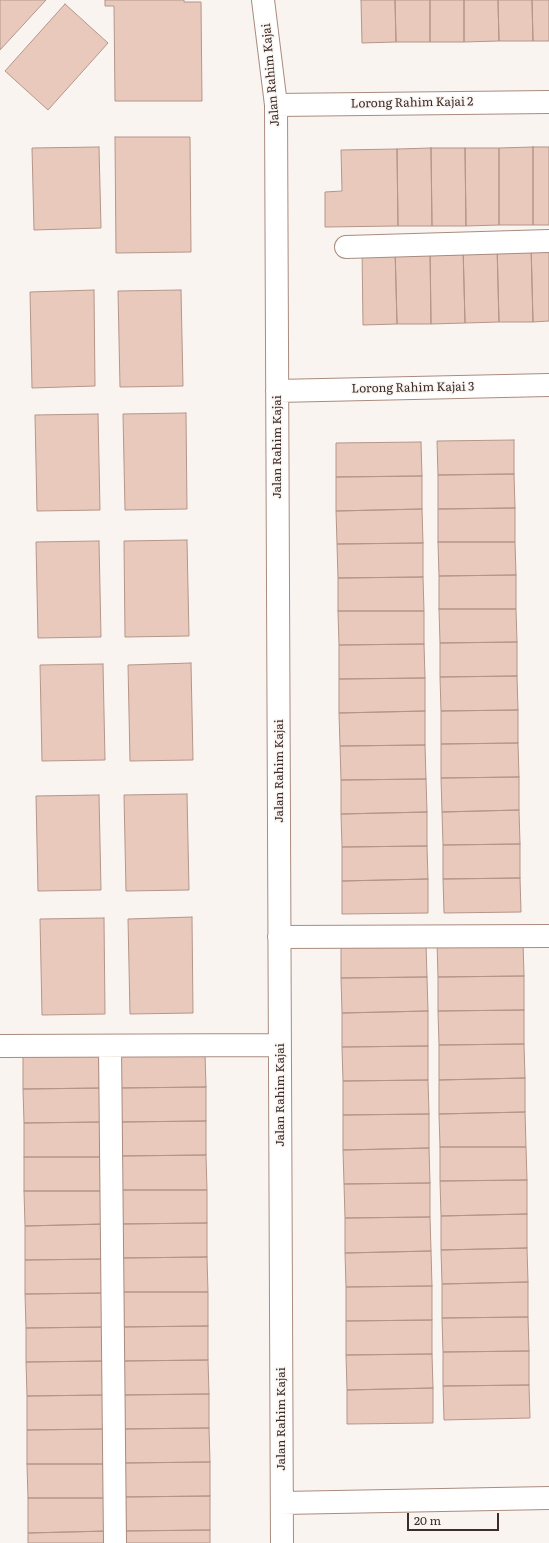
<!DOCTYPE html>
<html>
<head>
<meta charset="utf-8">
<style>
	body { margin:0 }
	#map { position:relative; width:549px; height:1543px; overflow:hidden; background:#faf4f1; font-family:Literata,serif }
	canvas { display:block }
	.scale { position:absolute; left:407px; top:1513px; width:92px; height:18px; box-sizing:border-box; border:2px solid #3b2e2a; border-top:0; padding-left:5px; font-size:12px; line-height:14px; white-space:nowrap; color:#3b2e2a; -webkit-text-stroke:3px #faf4f1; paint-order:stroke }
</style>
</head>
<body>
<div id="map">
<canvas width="549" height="1543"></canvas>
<div class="scale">20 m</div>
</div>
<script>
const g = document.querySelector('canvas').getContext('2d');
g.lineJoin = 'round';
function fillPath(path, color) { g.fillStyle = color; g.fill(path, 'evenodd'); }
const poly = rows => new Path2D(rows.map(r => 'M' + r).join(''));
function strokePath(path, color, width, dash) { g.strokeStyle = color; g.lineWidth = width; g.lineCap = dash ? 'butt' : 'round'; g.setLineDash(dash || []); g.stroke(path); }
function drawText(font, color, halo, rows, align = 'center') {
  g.font = font + ' Literata,serif'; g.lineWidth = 3; g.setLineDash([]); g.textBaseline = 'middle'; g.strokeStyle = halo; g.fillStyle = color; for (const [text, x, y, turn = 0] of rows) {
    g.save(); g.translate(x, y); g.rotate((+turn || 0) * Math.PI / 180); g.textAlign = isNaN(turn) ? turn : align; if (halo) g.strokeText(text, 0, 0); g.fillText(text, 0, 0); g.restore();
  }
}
const building = poly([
	[0,0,46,0,0,50,0,0],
	[105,0,184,0,184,2,201,2,202,101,115,101,114,6,105,6,105,0],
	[361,0,395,0,396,42,362,43,361,0],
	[395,0,430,0,430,42,396,42,395,0],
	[430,0,464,0,464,42,430,42,430,0],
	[464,0,498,0,499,41,464,42,464,0],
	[498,0,532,0,533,41,499,41,498,0],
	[532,0,549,0,549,41,533,41,532,0],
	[65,4,108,43,48,110,5,71,65,4],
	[115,137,190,137,191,252,116,253,115,137],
	[99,147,101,228,34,230,32,148,99,147],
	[533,147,533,225,499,225,499,148,533,147],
	[533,147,549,147,549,225,533,225,533,147],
	[431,148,432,226,398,226,397,149,431,148],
	[431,148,465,148,466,226,432,226,431,148],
	[465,148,499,148,499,225,466,226,465,148],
	[397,149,398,226,325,227,325,192,342,191,341,150,397,149],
	[531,244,533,322,499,322,497,245,531,244],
	[531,244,549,244,549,321,533,322,531,244],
	[497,245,499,322,465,323,463,246,497,245],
	[430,246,431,324,397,324,395,247,430,246],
	[430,246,463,246,465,323,431,324,430,246],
	[395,247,397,324,363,325,362,248,395,247],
	[94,290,95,386,32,388,30,292,94,290],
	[181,290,183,386,120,387,118,291,181,290],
	[186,413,187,509,125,510,123,414,186,413],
	[98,414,100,510,37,511,35,415,98,414],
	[514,440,514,474,438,475,437,441,514,440],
	[421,442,422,476,336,477,336,443,421,442],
	[514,474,515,508,438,509,438,475,514,474],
	[422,476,422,509,336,511,336,477,422,476],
	[515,508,515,542,438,542,438,509,515,508],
	[422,509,423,543,337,544,336,511,422,509],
	[187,540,189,636,125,637,124,541,187,540],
	[99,541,101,637,38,638,36,542,99,541],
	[438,542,515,542,516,575,439,576,438,542],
	[423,543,423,577,338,578,337,544,423,543],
	[516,575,516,609,439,609,439,576,516,575],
	[423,577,424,611,338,611,338,578,423,577],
	[439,609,516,609,517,642,440,643,439,609],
	[338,611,424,611,424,644,339,645,338,611],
	[517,642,517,676,440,677,440,643,517,642],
	[424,644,425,678,339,679,339,645,424,644],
	[191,663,193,760,130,761,128,665,191,663],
	[103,664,105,760,42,761,40,665,103,664],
	[517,676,518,710,441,711,440,677,517,676],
	[425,678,425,711,339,713,339,679,425,678],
	[518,710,518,743,441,744,441,711,518,710],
	[425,711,425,745,340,746,339,713,425,711],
	[518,743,519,777,441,778,441,744,518,743],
	[425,745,426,779,341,780,340,746,425,745],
	[519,777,519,810,442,812,441,778,519,777],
	[426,779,427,812,341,814,341,780,426,779],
	[187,794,189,890,126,891,124,795,187,794],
	[99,795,101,890,38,891,36,796,99,795],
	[519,810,520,844,443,845,442,812,519,810],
	[427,812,427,846,342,847,341,814,427,812],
	[520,844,520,878,443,879,443,845,520,844],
	[427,846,428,879,342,881,342,847,427,846],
	[520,878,521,912,444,913,443,879,520,878],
	[428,879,428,913,342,914,342,881,428,879],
	[192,917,193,1013,130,1014,128,919,192,917],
	[104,918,105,1014,42,1015,40,919,104,918],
	[523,942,524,976,438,977,437,943,523,942],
	[426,943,427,977,341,978,341,944,426,943],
	[524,976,524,1010,438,1011,438,977,524,976],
	[427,977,428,1011,342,1013,341,978,427,977],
	[524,1010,524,1044,439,1045,438,1011,524,1010],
	[428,1011,428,1046,342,1047,342,1013,428,1011],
	[524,1044,525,1078,439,1080,439,1045,524,1044],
	[428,1046,428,1080,343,1081,342,1047,428,1046],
	[205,1053,206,1087,119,1088,119,1054,205,1053],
	[103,1054,103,1088,23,1089,23,1055,103,1054],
	[525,1078,525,1112,439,1114,439,1080,525,1078],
	[428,1080,429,1114,343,1115,343,1081,428,1080],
	[206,1087,206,1121,119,1122,119,1088,206,1087],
	[103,1088,103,1122,24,1123,23,1089,103,1088],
	[525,1112,526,1147,440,1147,439,1114,525,1112],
	[429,1114,429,1148,343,1150,343,1115,429,1114],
	[206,1121,206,1155,120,1156,119,1122,206,1121],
	[103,1122,104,1157,24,1157,24,1123,103,1122],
	[440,1147,526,1147,527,1180,440,1181,440,1147],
	[429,1148,430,1183,344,1184,343,1150,429,1148],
	[206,1155,207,1190,120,1190,120,1156,206,1155],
	[24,1157,104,1157,104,1191,24,1191,24,1157],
	[527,1180,527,1214,441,1216,440,1181,527,1180],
	[430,1183,430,1217,345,1218,344,1184,430,1183],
	[120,1190,207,1190,207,1223,120,1224,120,1190],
	[24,1191,104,1191,105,1224,25,1226,24,1191],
	[527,1214,527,1248,441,1250,441,1216,527,1214],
	[430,1217,431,1251,345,1253,345,1218,430,1217],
	[207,1223,207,1257,121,1258,120,1224,207,1223],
	[105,1224,105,1259,25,1260,25,1226,105,1224],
	[527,1248,528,1282,442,1284,441,1250,527,1248],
	[431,1251,432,1286,346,1287,345,1253,431,1251],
	[207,1257,208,1292,121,1292,121,1258,207,1257],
	[105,1259,105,1293,25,1294,25,1260,105,1259],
	[528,1282,528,1317,442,1318,442,1284,528,1282],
	[432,1286,432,1320,346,1321,346,1287,432,1286],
	[121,1292,208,1292,208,1326,121,1327,121,1292],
	[105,1293,106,1327,26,1328,25,1294,105,1293],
	[528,1317,529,1351,443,1352,442,1318,528,1317],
	[432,1320,432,1354,346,1355,346,1321,432,1320],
	[208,1326,208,1360,122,1361,121,1327,208,1326],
	[106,1327,106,1361,26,1362,26,1328,106,1327],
	[529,1351,529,1385,443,1386,443,1352,529,1351],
	[432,1354,433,1388,347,1390,346,1355,432,1354],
	[208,1360,209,1394,122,1395,122,1361,208,1360],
	[106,1361,106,1395,27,1396,26,1362,106,1361],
	[529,1385,530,1418,444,1420,443,1386,529,1385],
	[433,1388,433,1423,347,1424,347,1390,433,1388],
	[209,1394,209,1428,122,1429,122,1395,209,1394],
	[106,1395,107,1429,27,1430,27,1396,106,1395],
	[209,1428,210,1462,123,1463,122,1429,209,1428],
	[107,1429,107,1464,27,1464,27,1430,107,1429],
	[210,1462,210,1496,123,1497,123,1463,210,1462],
	[27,1464,107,1464,107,1498,28,1498,27,1464],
	[210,1496,210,1530,123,1531,123,1497,210,1496],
	[28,1498,107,1498,108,1531,28,1533,28,1498],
	[210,1530,210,1543,123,1543,123,1531,210,1530],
	[108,1531,108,1543,28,1543,28,1533,108,1531]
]);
const minor = poly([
	[263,0,276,105,282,1543],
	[276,105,549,102],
	[346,247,549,241],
	[277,391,549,385],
	[279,937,549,936],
	[0,1046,280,1045],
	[110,1046,115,1543],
	[282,1503,549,1498]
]);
const streetNames = [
	["Jalan Rahim Kajai",271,75,-95],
	["Lorong Rahim Kajai 2",412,103,-1],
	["Lorong Rahim Kajai 3",413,388,-1],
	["Jalan Rahim Kajai",277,447,-90],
	["Jalan Rahim Kajai",279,771,-90],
	["Jalan Rahim Kajai",280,1095,-90],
	["Jalan Rahim Kajai",281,1419,-90]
];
fillPath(building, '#e9c9bc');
strokePath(building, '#b49589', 1);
strokePath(minor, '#aa8b7f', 24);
strokePath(minor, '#fff', 22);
drawText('12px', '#3b2e2a', '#faf4f1', streetNames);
</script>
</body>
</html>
